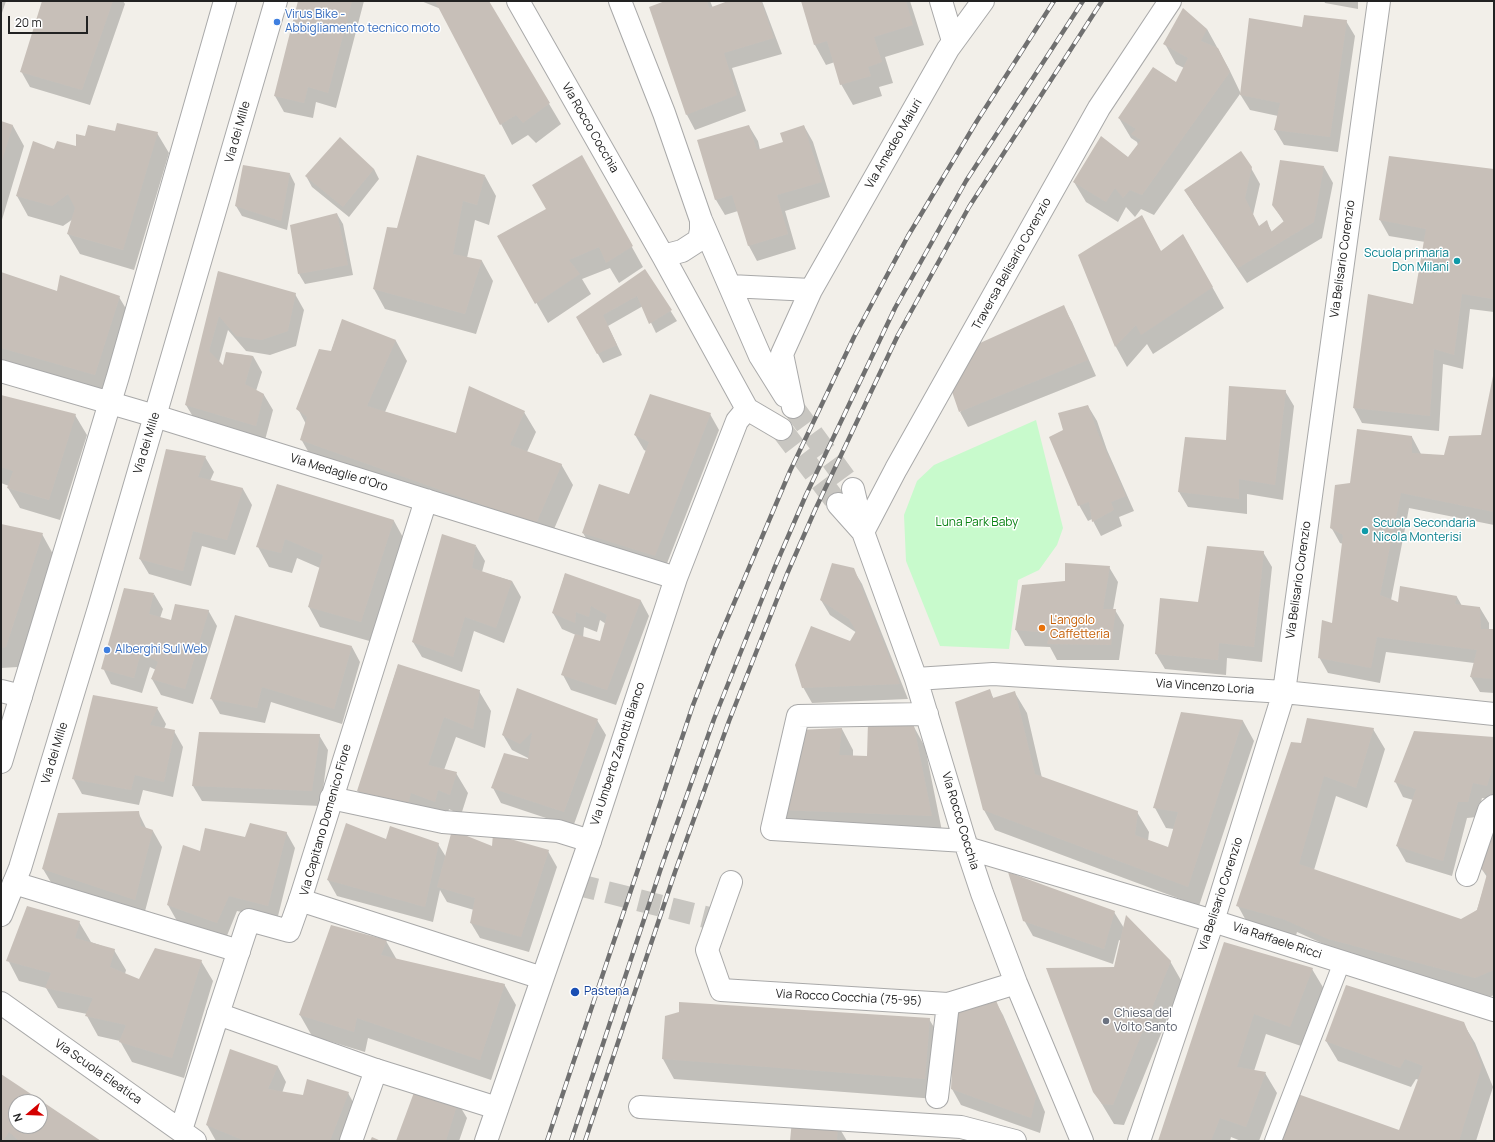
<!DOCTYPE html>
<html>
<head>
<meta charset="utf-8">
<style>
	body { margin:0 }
	#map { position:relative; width:1495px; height:1142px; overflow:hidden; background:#f2efe9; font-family:Manrope,sans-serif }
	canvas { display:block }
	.frame { position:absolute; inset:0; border:2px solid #222; pointer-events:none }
	.north { position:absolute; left:8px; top:1094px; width:40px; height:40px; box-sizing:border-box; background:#fff; border:1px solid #a7a7a7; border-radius:50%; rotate:251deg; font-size:11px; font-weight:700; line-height:16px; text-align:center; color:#222 }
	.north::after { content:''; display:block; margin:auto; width:14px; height:18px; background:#d40000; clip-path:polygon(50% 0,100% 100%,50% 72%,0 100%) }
	.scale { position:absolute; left:8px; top:16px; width:80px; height:18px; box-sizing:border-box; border:2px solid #222; border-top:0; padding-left:5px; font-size:12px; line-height:14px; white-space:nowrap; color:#222; -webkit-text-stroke:3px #fff; paint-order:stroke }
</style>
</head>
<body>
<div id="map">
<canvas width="1495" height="1142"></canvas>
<div class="frame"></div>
<div class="north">N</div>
<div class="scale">20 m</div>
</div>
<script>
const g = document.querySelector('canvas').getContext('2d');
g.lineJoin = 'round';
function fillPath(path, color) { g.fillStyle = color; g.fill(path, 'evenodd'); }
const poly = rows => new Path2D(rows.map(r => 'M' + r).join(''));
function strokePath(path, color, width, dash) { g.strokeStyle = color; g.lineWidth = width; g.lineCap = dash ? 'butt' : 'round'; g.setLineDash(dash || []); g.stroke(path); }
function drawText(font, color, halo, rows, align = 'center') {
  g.font = font + ' Manrope,sans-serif'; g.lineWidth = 3; g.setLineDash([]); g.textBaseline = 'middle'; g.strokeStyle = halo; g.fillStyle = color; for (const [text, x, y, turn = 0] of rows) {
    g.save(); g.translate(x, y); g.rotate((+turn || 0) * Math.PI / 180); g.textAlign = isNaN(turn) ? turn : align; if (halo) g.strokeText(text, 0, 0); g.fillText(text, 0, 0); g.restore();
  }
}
const park = poly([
	[1036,420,1063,528,1057,545,1039,570,1018,580,1009,649,940,646,906,561,904,515,917,481,934,465]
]);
const shadow = poly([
	[1,1,6,1,1,16],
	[43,1,123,1,125,4,90,105,30,87,21,71],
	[300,1,364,1,336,108,316,102,313,118,284,112,275,96],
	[421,1,488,1,561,124,536,143,528,135,512,145,441,9],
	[667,1,710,1,713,8,731,1,762,1,782,54,732,68,746,111,695,130,687,115],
	[802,1,910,1,924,45,885,57,893,83,879,87,882,96,853,105,841,84,835,62,826,65,815,45],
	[1324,1,1358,1,1358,9,1325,3],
	[1346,21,1355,36,1338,152,1284,145,1275,130,1278,116,1250,110,1240,94,1154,215,1141,209,1135,217,1126,207,1118,222,1086,202,1074,182,1128,158,1138,145,1137,142,1131,138,1119,118,1176,84,1184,68,1176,64,1165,44,1207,29,1229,69,1241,94,1303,28],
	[1,122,13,126,24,146,1,223],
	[749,126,758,141,760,150,784,143,804,126,813,142,830,197,785,211,796,249,757,261,749,246,738,211,725,215,716,200,698,141],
	[116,133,157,133,169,153,134,270,80,254,68,234,73,219,63,226,28,216,17,196,55,150,77,147,85,138],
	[1324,167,1333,183,1322,238,1247,283,1194,205,1185,190,1251,168,1260,184,1253,215,1259,227,1266,221,1272,232,1284,222,1273,205],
	[374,169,379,179,349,217,312,187,306,176],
	[1494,170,1494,312,1470,309,1463,369,1443,364,1439,431,1362,423,1354,408,1414,306,1425,242,1389,236,1380,220],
	[290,174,295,184,287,230,242,216,236,206],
	[485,176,496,196,489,225,475,220,467,258,482,261,493,281,476,334,385,309,374,289,398,229],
	[593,177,643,267,619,283,610,268,582,279,591,294,548,323,498,236,547,210],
	[337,214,343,224,353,275,305,284,299,274],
	[1142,216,1161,252,1183,235,1224,308,1153,354,1147,344,1127,367,1116,347,1080,255],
	[645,271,677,321,656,333,643,306,608,326,622,355,603,363,577,317],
	[1,273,58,292,119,297,131,317,107,394,1,364],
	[218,273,295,294,304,310,296,346,270,355,246,351,228,330,219,362,224,367,226,353,253,356,262,372,256,391,264,395,273,410,265,440,195,420,186,405],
	[1063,306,1072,322,1096,376,968,427,960,412],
	[342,321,396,341,407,361,385,412,457,434,524,412,536,432,527,452,561,464,573,485,548,543,313,460,301,439,306,424,298,409,331,352],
	[1494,378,1494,525,1409,508,1391,600,1399,603,1457,597,1462,606,1480,608,1489,623,1489,630,1494,630,1494,693,1480,692,1471,677,1474,663,1386,652,1380,683,1328,673,1319,657,1333,624,1343,544,1340,543,1331,527,1350,484,1412,437,1421,454,1445,456,1482,436],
	[1285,391,1294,406,1283,500,1247,494,1247,514,1188,507,1179,492,1227,441],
	[1,396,75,415,87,435,60,520,20,508,8,488,9,486,1,483],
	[1088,406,1097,421,1107,450,1134,511,1119,517,1122,526,1101,536,1092,519,1088,521,1079,505,1064,430],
	[710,414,719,430,664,571,592,548,583,533,630,495,646,451,644,450,635,435],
	[205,457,214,472,210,481,243,489,252,505,235,555,202,546,191,586,149,574,140,559],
	[277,485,394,521,405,541,373,642,320,627,309,607,320,568,297,558,292,573,269,567,258,547],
	[1,525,42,534,53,554,18,667,1,668],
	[476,546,485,561,482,572,512,581,521,597,504,643,474,631,462,672,422,657,413,642],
	[1263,552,1272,567,1262,662,1227,658,1226,675,1165,669,1156,654,1199,603],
	[1109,567,1118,582,1113,610,1115,610,1124,625,1119,660,1057,660,1050,647,1025,646,1016,630,1023,586,1066,582],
	[853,569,862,584,908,699,812,703,803,687,850,642,857,633,830,615,821,600],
	[565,574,641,601,649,616,616,705,571,690,563,675,576,635,562,629,553,613],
	[600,620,606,624,600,643,583,638,584,627,597,632],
	[154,594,163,609,160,618,171,621,208,610,217,626,193,704,161,695,152,679,156,670,150,667,142,693,111,684,103,668],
	[352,647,360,662,342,724,271,702,265,723,220,714,211,698],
	[398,665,479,691,491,711,485,748,456,737,444,770,456,773,468,793,461,815,449,809,446,821,370,811,358,791],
	[989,691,994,699,1015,693,1027,713,1042,778,1137,812,1149,832,1148,841,1169,848,1174,829,1166,828,1155,808,1182,713,1243,721,1254,741,1199,906,995,830,984,810],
	[157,708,166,724,164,729,174,731,183,747,173,797,143,790,139,805,82,794,73,778],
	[597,720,606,735,573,827,501,803,493,788,532,760,512,750,503,735],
	[914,727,925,747,943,836,793,830,781,810,799,731,842,729,853,750,853,756,868,757],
	[1373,729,1385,749,1367,808,1336,796,1314,870,1461,921,1477,910,1487,877,1481,868,1494,818,1494,995,1487,998,1335,949,1297,932,1295,939,1249,926,1238,906,1301,745],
	[200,734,319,735,328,750,321,806,202,801,193,786],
	[1494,738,1494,800,1482,798,1477,817,1467,818,1452,876,1406,862,1397,846,1413,800,1403,797,1395,781],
	[138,812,147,830,153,831,162,847,144,915,52,884,43,869],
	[286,832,295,848,277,920,237,911,226,938,177,921,168,905,201,852,246,838],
	[438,844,446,857,493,847,548,851,557,867,529,952,480,938,471,923,474,910,447,902,440,890,433,922,337,896,328,880],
	[1114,912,1124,928,1170,961,1182,982,1124,1125,1114,1124,1094,1091,1115,968,1121,941,1119,940,1113,964,1033,936,1024,920],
	[79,922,91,942,114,950,126,970,125,974,139,980,201,961,213,981,184,1078,132,1062,120,1041,98,1036,87,1016,87,1014,58,1008,46,988,19,981,8,960],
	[386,941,397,960,504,984,516,1005,491,1080,368,1038,365,1052,312,1036,300,1015],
	[1225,943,1312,969,1324,989,1301,1046,1266,1034,1254,1071,1265,1073,1277,1093,1259,1141,1241,1141,1231,1137,1230,1141,1159,1141],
	[994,999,1003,1015,1045,1112,1040,1133,961,1105,952,1089],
	[929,1019,941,1039,936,1099,674,1079,663,1059],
	[1463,1023,1475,1043,1493,1087,1476,1141,1279,1141,1400,1131,1419,1080,1416,1079,1411,1087,1338,1061,1326,1041],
	[231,1050,278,1067,286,1082,282,1093,304,1096,348,1093,357,1109,345,1141,216,1141,207,1125],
	[1,1075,99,1141,1,1141],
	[16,1102,40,1102,40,1126,16,1126],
	[458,1103,467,1118,459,1141,397,1141],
	[837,1124,847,1141,791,1141]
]);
const building = poly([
	[42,1,113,1,82,90,20,72],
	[298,1,352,1,328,93,308,87,304,103,274,96],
	[435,1,489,1,550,103,523,123,516,115,500,125],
	[665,1,707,1,709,8,728,1,761,1,774,38,724,53,737,95,686,115,649,7],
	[801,1,906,1,913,25,874,37,882,62,868,67,871,76,840,85,827,41,814,45],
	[1183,8,1207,29,1201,41,1218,48,1230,72,1142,195,1130,190,1123,198,1115,188,1106,202,1073,182,1101,136,1128,157,1141,140,1131,134,1136,129,1118,118,1153,67,1176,82,1188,58,1163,44],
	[1304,15,1347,20,1330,137,1274,130,1280,103,1240,95,1249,18,1302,27],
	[1,121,13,125,1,164],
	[117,123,158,132,123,250,67,234,75,208,68,194,52,206,16,196,33,141,54,149,57,141,76,146,76,134,85,136,88,125,115,131],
	[749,125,757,150,783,142,780,133,804,125,822,182,777,195,788,234,748,246,732,195,715,200,697,140],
	[340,137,374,169,343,207,305,176],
	[1241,151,1252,167,1245,198,1259,226,1267,220,1271,232,1284,221,1272,205,1280,160,1324,166,1314,222,1238,268,1184,190],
	[417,155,485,175,477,205,463,201,453,254,482,260,465,314,373,289,387,227,397,228],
	[582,155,633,246,606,263,599,247,569,260,580,274,535,304,497,236,546,209,532,185],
	[1389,156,1494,169,1494,299,1462,294,1454,355,1434,349,1430,416,1353,408,1368,294,1413,304,1426,229,1379,220],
	[243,165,290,173,281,221,235,206],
	[337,213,348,265,298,274,290,225],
	[1142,215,1161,251,1183,234,1213,287,1141,335,1136,325,1115,347,1078,255],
	[645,269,672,310,649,324,637,296,603,315,617,345,597,354,576,317],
	[218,271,296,293,288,331,261,340,236,336,219,316,209,351,223,365,226,352,253,356,245,384,264,394,256,426,185,405],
	[1,272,57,291,60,275,120,296,95,375,1,348],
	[1064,305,1088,360,959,412,949,383,969,348],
	[342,319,396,340,367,406,456,433,469,386,525,411,510,445,562,464,536,524,300,440,307,417,296,409,319,349,331,351],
	[1493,376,1494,512,1401,493,1380,595,1398,602,1400,586,1457,596,1455,604,1480,607,1481,629,1494,629,1494,679,1470,677,1477,650,1377,637,1371,668,1318,658,1322,620,1332,623,1343,535,1330,528,1335,485,1350,483,1357,429,1412,436,1412,453,1444,455,1449,436,1481,435],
	[1229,386,1286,390,1275,485,1239,479,1239,499,1178,492,1185,437,1226,440],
	[650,394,711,413,655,556,582,533,599,484,629,494,649,442,634,435],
	[1,395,76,414,49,500,7,488,13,471,1,467],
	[1088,405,1098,433,1126,496,1111,502,1114,510,1092,522,1089,502,1078,506,1049,437,1063,430,1058,413],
	[166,449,206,456,198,477,243,488,227,540,193,531,183,571,139,559],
	[277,484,394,520,361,622,308,607,323,555,285,539,281,553,256,547],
	[1,524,43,533,6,647,1,648],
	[442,534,476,545,472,568,512,581,496,628,465,617,453,657,412,642],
	[1207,546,1264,551,1254,647,1219,643,1218,660,1155,654,1160,598,1198,602],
	[832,563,854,568,900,684,802,688,795,665,811,626,850,641,856,631,849,619,820,600],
	[1065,563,1110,566,1103,609,1116,609,1111,645,1047,644,1050,633,1015,630,1022,585,1065,581],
	[565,573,641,600,607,690,561,675,575,634,600,641,607,615,591,606,589,617,576,612,575,623,552,613],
	[124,588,154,593,149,614,171,620,175,604,209,610,185,689,151,679,158,662,141,652,134,678,101,669],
	[235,615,352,646,334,709,262,687,257,708,210,699],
	[398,664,480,690,473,729,444,717,428,765,457,772,450,795,438,790,435,802,411,793,408,804,357,791],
	[517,688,598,719,564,812,491,788,504,753,528,759,532,732,520,744,502,735],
	[990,689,993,698,1015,691,1035,774,1138,811,1135,835,1168,847,1178,812,1153,808,1181,712,1243,720,1188,887,983,810,955,702],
	[93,695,158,707,150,725,175,730,164,782,135,775,131,790,72,779],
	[1307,718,1374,728,1356,788,1324,776,1299,864,1461,919,1477,910,1487,874,1480,868,1494,816,1494,970,1475,978,1328,939,1283,919,1236,906,1291,742,1301,743],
	[868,722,914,726,932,816,780,810,798,730,842,728,839,755,867,756],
	[1414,731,1494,737,1494,764,1487,786,1473,783,1468,802,1458,802,1443,861,1396,846,1416,789,1394,782],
	[199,732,320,734,312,791,192,786],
	[139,811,141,826,153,830,135,900,42,869,58,813],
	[250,823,287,832,268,906,229,896,217,923,167,905,183,845,200,851,205,828,245,837],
	[346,823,386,839,390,826,439,843,425,907,327,880],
	[452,830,492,846,493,834,549,850,521,937,470,923,475,898,437,887],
	[1008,872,1115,911,1104,949,1023,921],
	[27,906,80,921,75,938,115,949,110,967,139,979,155,948,202,960,172,1058,119,1042,126,1025,85,1016,93,998,45,988,51,973,6,961],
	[1126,915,1171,961,1113,1105,1102,1104,1093,1092,1046,968,1114,967],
	[331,925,387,940,381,955,505,984,480,1060,357,1018,354,1032,299,1015],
	[1224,942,1313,968,1290,1027,1254,1014,1237,1067,1266,1072,1246,1127,1220,1118,1211,1141,1158,1141],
	[1346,985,1464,1022,1482,1066,1459,1141,1278,1141,1295,1093,1399,1130,1423,1066,1405,1059,1400,1068,1325,1041],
	[995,998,1036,1096,1031,1118,951,1089,955,1014],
	[679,1002,930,1018,925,1079,662,1059,665,1016,679,1012],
	[230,1049,278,1066,268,1089,303,1095,307,1079,349,1092,330,1141,245,1141,206,1125],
	[1,1074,43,1102,101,1141,19,1141,9,1132,3,1141,1,1141],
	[16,1102,40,1102,40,1126,16,1126],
	[416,1087,458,1102,446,1141,396,1141],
	[792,1120,838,1123,837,1141,790,1141],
	[372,1137,381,1141,370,1141]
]);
const pedestrianTunnel = poly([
	[575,884,717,920]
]);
const minorTunnel = poly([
	[793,407,853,489],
	[781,429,838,504]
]);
const service = poly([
	[1273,1141,1342,962]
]);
const pedestrian = poly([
	[331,798,443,822,558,831,590,841],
	[218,1014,249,920,289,931,300,900],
	[376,1070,497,1108]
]);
const minor = poly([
	[518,1,663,256,747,409],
	[620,1,664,113,701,220,760,356,785,396],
	[941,1,953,41],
	[663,256,682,251,699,240,701,230,701,220],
	[730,286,811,290],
	[793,407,782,354,811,290,948,49,983,1],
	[155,416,676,578],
	[853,489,863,531],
	[426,500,300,900,542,978],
	[838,504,863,532,916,679,967,848,982,893,1016,983,1082,1141],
	[863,532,896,469,1099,108,1170,1],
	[916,679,993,674,1284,692,1494,714],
	[1,691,21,696],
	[927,714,798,716,772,829,965,841],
	[967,848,1213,921,1494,1010],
	[1467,875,1489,810,1494,806],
	[731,882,707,950,721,990,948,1004,1016,983],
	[14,883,239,951],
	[1,1003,195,1141],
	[937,1097,948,1004],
	[640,1107,961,1127,1015,1141],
	[181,1130,218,1014,376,1070,351,1141],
	[486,1141,590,841,676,578,737,421,747,409,781,429],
	[1139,1141,1213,921,1284,692,1379,1]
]);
const tertiary = poly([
	[1,371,155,416],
	[1,762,118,376,225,1],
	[1,915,20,868,99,608,276,1]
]);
const rail = poly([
	[547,1141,693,705,715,648,790,471,854,337,908,236,977,121,1054,1],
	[571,1141,661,868,714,719,774,569,806,495,895,308,966,181,1083,1],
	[585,1141,675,872,729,721,787,574,815,510,898,335,969,207,1102,1]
]);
const markers = [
	[277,22,4,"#3f7fe0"],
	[1457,261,4,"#0f9aa8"],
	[1365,531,4,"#0f9aa8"],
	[1042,628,4,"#e8710a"],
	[107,650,4,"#3f7fe0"],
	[575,992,5,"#1a4fb4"],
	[1106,1021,4,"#6b7280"]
];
const shopNames = [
	["Virus Bike -",285,15],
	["Abbigliamento tecnico moto",285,29],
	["Alberghi Sul Web",115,650]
];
const streetNames = [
	["Via Rocco Cocchia",590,128,60],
	["Via dei Mille",238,132,-74],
	["Via Amedeo Maiuri",894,144,-60],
	["Via Belisario Corenzio",1343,259,-82],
	["Traversa Belisario Corenzio",1012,264,-61],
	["Via dei Mille",147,443,-73],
	["Via Medaglie d'Oro",339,473,17],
	["Via Belisario Corenzio",1299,580,-82],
	["Via Vincenzo Loria",1205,687,4],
	["Via dei Mille",55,753,-73],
	["Via Umberto Zanotti Bianco",618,754,-72],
	["Via Capitano Domenico Fiore",326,820,-74],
	["Via Rocco Cocchia",960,821,73],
	["Via Belisario Corenzio",1221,894,-72],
	["Via Raffaele Ricci",1277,941,18],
	["Via Rocco Cocchia (75-95)",849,998,3],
	["Via Scuola Eleatica",98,1072,35]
];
const cultureNames = [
	["Scuola primaria",1449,254],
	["Don Milani",1449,268],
	["Scuola Secondaria",1373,524,"left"],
	["Nicola Monterisi",1373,538,"left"]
];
const parkNames = [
	["Luna Park Baby",977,523]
];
const foodNames = [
	["L'angolo",1050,621],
	["Caffetteria",1050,635]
];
const transitNames = [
	["Pastena",584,992]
];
const worshipNames = [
	["Chiesa del",1114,1014],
	["Volto Santo",1114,1028]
];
fillPath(park, '#c8facc');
fillPath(shadow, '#0003');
fillPath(building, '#c7bfb8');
strokePath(pedestrianTunnel, '#c8c6c1', 22, [22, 11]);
strokePath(minorTunnel, '#c8c6c1', 22, [22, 11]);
strokePath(service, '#a9a9a9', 18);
strokePath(pedestrian, '#a9a9a9', 24);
strokePath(minor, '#a9a9a9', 24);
strokePath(tertiary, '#a9a9a9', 24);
strokePath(service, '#fff', 16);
strokePath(pedestrian, '#fff', 22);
strokePath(minor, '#fff', 22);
strokePath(tertiary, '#fff', 22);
strokePath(rail, '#707070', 4.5);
strokePath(rail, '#fff', 3, [9]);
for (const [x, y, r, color] of markers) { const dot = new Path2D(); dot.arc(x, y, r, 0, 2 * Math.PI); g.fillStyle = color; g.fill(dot); strokePath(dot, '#fff', 1.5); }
drawText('12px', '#366cbe', '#fff', shopNames, 'left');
drawText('12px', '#222', '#fff', streetNames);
drawText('12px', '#0d838f', '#fff', cultureNames, 'right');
drawText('12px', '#0c8416', '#fff', parkNames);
drawText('12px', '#c56008', '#fff', foodNames, 'left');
drawText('12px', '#164399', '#fff', transitNames, 'left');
drawText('12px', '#5b616d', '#fff', worshipNames, 'left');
</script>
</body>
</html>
